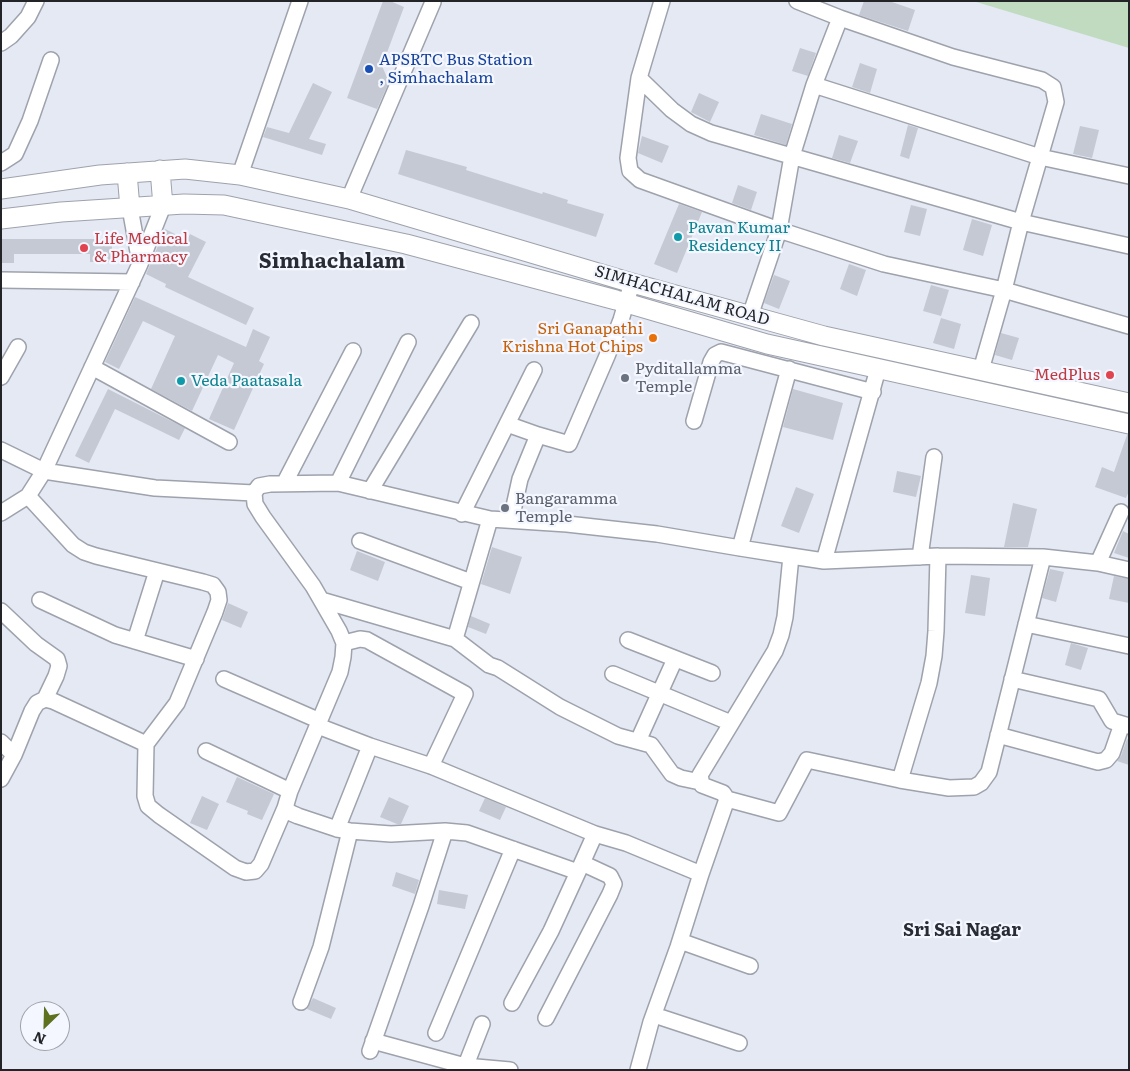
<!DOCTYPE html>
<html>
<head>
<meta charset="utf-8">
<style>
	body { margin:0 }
	#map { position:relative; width:1130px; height:1071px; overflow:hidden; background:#e5e9f4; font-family:Literata,serif }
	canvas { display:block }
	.frame { position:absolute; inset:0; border:2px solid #222428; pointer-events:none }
	.north { position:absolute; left:20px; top:1001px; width:50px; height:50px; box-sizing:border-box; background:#f4f7ff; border:1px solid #a0a3a9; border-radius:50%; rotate:204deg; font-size:14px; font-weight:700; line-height:20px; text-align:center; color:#222428 }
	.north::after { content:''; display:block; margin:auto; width:18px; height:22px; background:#5d711f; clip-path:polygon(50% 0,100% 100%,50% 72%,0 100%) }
</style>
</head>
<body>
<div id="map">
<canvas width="1130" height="1071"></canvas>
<div class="frame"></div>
<div class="north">N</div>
</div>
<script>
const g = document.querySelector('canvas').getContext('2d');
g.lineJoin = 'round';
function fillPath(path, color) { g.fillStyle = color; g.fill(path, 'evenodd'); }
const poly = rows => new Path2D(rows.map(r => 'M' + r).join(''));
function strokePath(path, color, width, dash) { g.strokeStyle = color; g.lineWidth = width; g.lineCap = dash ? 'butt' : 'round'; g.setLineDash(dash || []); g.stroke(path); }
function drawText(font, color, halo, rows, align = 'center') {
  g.font = font + ' Literata,serif'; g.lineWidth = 4.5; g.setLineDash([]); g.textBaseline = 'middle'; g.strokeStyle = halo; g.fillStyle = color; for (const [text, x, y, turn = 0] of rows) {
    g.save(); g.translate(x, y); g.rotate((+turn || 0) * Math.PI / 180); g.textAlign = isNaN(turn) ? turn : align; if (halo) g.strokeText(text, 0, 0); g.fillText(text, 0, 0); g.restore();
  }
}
const green = poly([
	[973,1,1129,1,1129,48]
]);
const building = poly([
	[383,1,390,1,404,7,382,66,389,82,377,109,347,98],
	[864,1,889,1,915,10,908,31,859,15],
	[800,48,816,53,808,76,792,71],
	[860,63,877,69,870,93,852,87],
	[313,83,332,92,309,139,326,144,322,155,263,137,267,127,289,133],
	[699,93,719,102,710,122,691,112],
	[761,114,792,124,786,145,754,135],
	[908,125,918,128,909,159,900,156],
	[1080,126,1099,130,1092,158,1073,154],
	[839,135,858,141,850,163,832,158],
	[642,136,669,146,662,163,638,153],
	[406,150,467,167,466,170,542,194,543,192,568,200,567,203,604,214,596,237,398,174],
	[738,185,757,192,751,210,732,203],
	[679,204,702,212,677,273,654,264],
	[911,205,927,209,920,236,904,232],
	[972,219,992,225,983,256,963,250],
	[165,229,187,240,190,234,206,242,188,277,254,308,246,325,165,287,166,284,146,274],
	[1,239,112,239,112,262,90,262,90,254,14,254,14,263,1,263],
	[849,264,866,270,857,296,840,289],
	[774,275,790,281,779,309,764,303],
	[931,285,949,290,941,316,923,311],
	[135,297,246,347,253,329,270,337,259,361,264,364,234,430,209,419,234,363,218,355,192,411,151,389,175,336,143,321,119,369,105,362],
	[941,318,961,324,954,349,933,343],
	[1001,333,1019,338,1012,360,995,355],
	[108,389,185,428,179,440,115,409,89,463,75,456],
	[793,389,843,403,833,440,783,427],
	[1127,435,1129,435,1129,491,1126,498,1095,487,1102,467,1114,472],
	[897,471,921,476,916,497,893,492],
	[796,487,814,494,799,533,781,526],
	[1013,503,1037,509,1028,547,1004,547],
	[1123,531,1129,534,1129,558,1114,553],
	[492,547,522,557,510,594,481,584],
	[357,551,385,562,378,581,350,570],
	[1050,569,1064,572,1056,602,1042,598],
	[971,575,990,578,985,616,965,613],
	[1114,576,1129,579,1129,603,1109,599],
	[228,603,248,612,241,628,222,620],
	[471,616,490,624,486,634,468,627],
	[1071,643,1088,648,1081,670,1065,665],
	[1127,739,1129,740,1129,765,1117,761,1121,756],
	[237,777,274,794,262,820,247,814,248,811,226,802],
	[202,796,219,804,207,830,190,823],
	[389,797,409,806,401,824,397,824,380,817],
	[485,798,506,807,500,820,479,811],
	[396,872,419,880,415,894,392,886],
	[439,890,468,895,465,909,437,904],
	[313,998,336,1008,331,1019,307,1009]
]);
const minor = poly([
	[662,1,639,78,672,110,691,124,711,133,1021,222,1004,290,1129,326],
	[797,1,840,18],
	[1,43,11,36,28,17,36,1],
	[639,78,628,158,630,171,640,180,779,230,884,264,1004,290,981,370],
	[814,85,1040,157,1129,176],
	[1,163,15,154,30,121,51,60],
	[240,175,300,1],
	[349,199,433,2],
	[130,208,140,263],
	[1,280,132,282],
	[750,316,779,230,792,156,814,85,840,18,953,57,1042,80,1053,87,1056,102,1021,222,1129,246],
	[92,367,229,442],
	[1,377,18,347],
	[694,421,711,362,715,355,721,352,873,392],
	[507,424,538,435],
	[1,450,44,471,155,488,254,493],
	[338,483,408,342],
	[284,484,353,351],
	[370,491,471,323],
	[28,496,73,545,84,552,96,556,203,582,213,585,218,592,219,600,215,612,177,703,146,744,145,796,148,806,159,815,235,868,246,872,255,871,261,864,285,808],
	[1,513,28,496,44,471,140,264,163,206],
	[462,514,534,370],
	[511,520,520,479,538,435,569,444,607,356,621,320,632,283],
	[360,541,471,582],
	[740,548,789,369],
	[791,556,785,617,781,635,775,651,700,775,702,785,723,793,727,799,701,874,626,843,595,834,578,872,467,833,445,831,391,834,350,831,337,829,298,816,291,813,285,808,290,791,340,672,343,657,344,643,339,631,313,586,263,517,255,504,254,493,259,486,270,484,338,483,490,519,567,524,657,534,740,548,791,556,824,561,938,556,1043,557,1098,563,1129,570],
	[920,557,934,457],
	[824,561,878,369],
	[1098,563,1121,512],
	[40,600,115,635,196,659],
	[321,600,455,639,489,665,498,668,560,707,618,736,651,745,672,774,681,778,700,782],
	[1,611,36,644,57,659,59,666,56,676,45,699],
	[1026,624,1129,646],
	[455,639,490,519],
	[628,640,712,673],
	[135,641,157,571],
	[344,643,360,639,367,640,465,694,431,766],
	[613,674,731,723],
	[224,679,320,721],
	[1012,679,1099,699,1112,721,1129,726],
	[318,726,370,746,431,766,595,834],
	[998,735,1098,762,1106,760,1112,753,1122,724],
	[638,741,675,659],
	[1,742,14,755],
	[206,751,290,791],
	[1,779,14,755,32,711,37,703,45,699,53,701,146,744],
	[900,780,929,683,934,656,936,631,938,556],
	[727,799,779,813,807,760,900,780,949,788,974,787,981,783,989,772,1043,557],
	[337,829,370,746],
	[680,941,750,966],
	[301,1002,321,947,350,831],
	[512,1003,551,931,578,872],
	[654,1015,739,1043],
	[546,1018,610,894,614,884,610,876,582,863],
	[436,1033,513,849],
	[373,1041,465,1066,510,1070],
	[370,1051,421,906,445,831],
	[464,1070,482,1024],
	[638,1070,651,1022,678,947,701,874]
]);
const major = poly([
	[160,170,163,206],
	[127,173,130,208],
	[1,189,100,175,185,169,240,175,349,199,632,283,824,336,1129,403],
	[1,219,61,212,184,204,224,205,406,244,616,300,767,344,1129,424]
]);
const markers = [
	[369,69,5,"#1a4fb4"],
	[678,237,5,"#0f9aa8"],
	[84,248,5,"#e0444e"],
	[653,338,5,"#e8710a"],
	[1110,375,5,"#e0444e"],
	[625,378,5,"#6b7280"],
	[181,381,5,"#0f9aa8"],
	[505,508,5,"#6b7280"]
];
const transitNames = [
	["APSRTC Bus Station",379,60],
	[", Simhachalam",379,78]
];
const cultureNames = [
	["Pavan Kumar",688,228],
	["Residency II",688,246],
	["Veda Paatasala",191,381]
];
const healthNames = [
	["Life Medical",94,239],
	["& Pharmacy",94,257],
	["MedPlus",1100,375,"right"]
];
const streetNames = [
	["SIMHACHALAM ROAD",682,296,16]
];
const foodNames = [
	["Sri Ganapathi",643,329],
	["Krishna Hot Chips",643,347]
];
const worshipNames = [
	["Pyditallamma",635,369],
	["Temple",635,387],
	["Bangaramma",515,499],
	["Temple",515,517]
];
const neighbourhoodNames = [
	["Sri Sai Nagar",962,931]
];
const districtNames = [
	["Simhachalam",332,262]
];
fillPath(green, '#c1dbc1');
fillPath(building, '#c5c9d3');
strokePath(minor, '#9ea2ac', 18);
strokePath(major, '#9ea2ac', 21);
strokePath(minor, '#fff', 15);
strokePath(major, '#fff', 19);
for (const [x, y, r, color] of markers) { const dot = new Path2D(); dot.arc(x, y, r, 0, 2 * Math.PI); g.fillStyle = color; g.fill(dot); strokePath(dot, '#f4f7ff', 2); }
drawText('16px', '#164399', '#f4f7ff', transitNames, 'left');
drawText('16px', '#0d838f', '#f4f7ff', cultureNames, 'left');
drawText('16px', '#be3a42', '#f4f7ff', healthNames, 'left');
drawText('16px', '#222428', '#f4f7ff', streetNames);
drawText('16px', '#c56008', '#f4f7ff', foodNames, 'right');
drawText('16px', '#5b616d', '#f4f7ff', worshipNames, 'left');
drawText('bold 18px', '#292c34', '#f4f7ff', neighbourhoodNames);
drawText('bold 21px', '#292c34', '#f4f7ff', districtNames);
</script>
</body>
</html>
